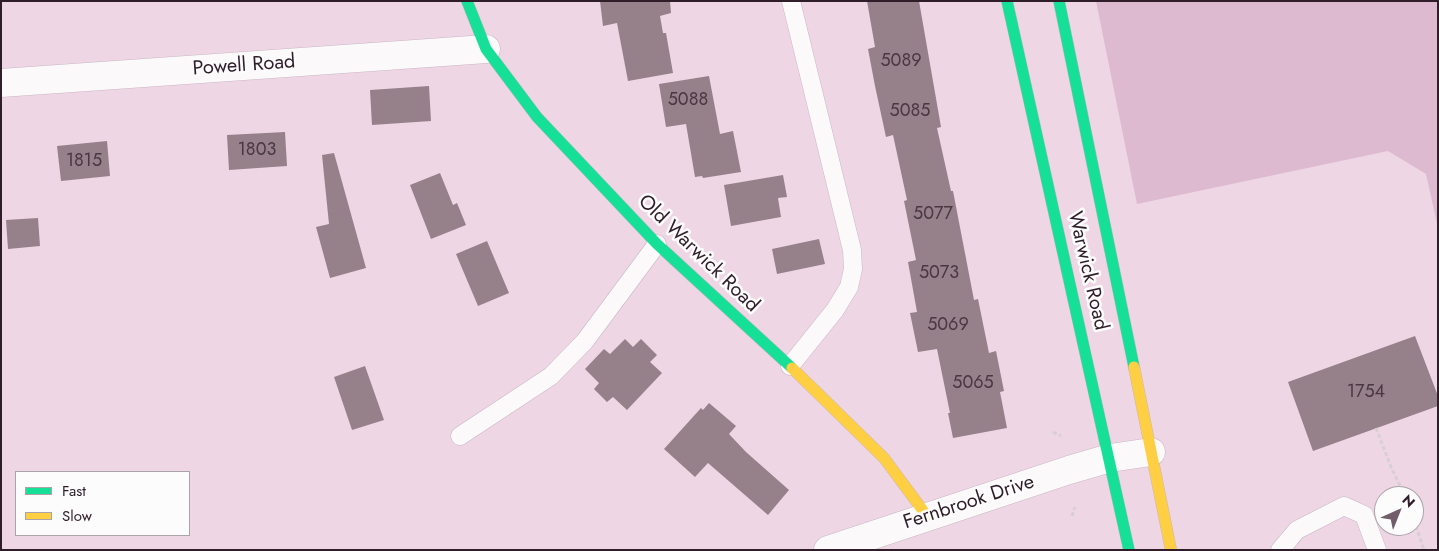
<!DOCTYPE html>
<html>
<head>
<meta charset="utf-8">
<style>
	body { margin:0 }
	#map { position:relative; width:1439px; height:551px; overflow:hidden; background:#eed6e5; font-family:Jost,sans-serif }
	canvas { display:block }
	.frame { position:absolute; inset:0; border:2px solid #2f1e29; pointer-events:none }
	.legend { position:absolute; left:15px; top:471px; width:175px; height:65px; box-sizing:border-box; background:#fcfcfc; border:1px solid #aaa3a8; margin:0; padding:6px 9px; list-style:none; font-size:15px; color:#2f1e29 }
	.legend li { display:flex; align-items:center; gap:10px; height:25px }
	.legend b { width:25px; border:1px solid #aaa3a8 }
	.north { position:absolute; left:1374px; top:486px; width:50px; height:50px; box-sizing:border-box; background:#fcfcfc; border:1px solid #aaa3a8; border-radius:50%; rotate:44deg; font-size:14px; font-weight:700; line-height:20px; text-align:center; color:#2f1e29 }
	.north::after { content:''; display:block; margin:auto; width:18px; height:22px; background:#725e6b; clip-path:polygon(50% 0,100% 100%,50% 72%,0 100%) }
</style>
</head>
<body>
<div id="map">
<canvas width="1439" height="551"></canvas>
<div class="frame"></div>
<ul class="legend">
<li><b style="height:6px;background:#16e098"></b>Fast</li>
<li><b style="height:6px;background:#ffcf43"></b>Slow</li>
</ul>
<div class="north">N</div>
</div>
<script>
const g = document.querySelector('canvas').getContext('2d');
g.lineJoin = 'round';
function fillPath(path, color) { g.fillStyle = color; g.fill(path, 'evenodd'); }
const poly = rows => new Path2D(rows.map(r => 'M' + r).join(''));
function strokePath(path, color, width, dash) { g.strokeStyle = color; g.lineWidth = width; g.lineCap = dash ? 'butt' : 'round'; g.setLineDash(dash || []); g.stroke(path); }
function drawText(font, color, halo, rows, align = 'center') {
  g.font = font + ' Jost,sans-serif'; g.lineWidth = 5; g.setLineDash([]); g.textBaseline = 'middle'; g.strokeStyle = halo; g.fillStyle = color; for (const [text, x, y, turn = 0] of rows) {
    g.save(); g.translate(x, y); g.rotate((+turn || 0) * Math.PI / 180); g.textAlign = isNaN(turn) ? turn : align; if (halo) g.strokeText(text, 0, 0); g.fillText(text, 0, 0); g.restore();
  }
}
const green = poly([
	[1096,1,1438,1,1438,228,1426,174,1388,151,1137,204]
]);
const building = poly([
	[600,1,670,1,671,13,660,16,663,33,666,33,673,73,628,81,617,23,603,26],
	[867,1,919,1,941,127,937,128,951,191,953,191,974,300,978,299,989,353,996,351,1004,391,1000,392,1007,428,953,438,948,413,950,413,937,349,918,352,910,313,917,312,908,262,916,260,904,201,907,200,893,135,886,137,875,86,868,49,875,47],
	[709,76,720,134,733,131,741,172,703,178,702,176,695,177,686,124,666,127,659,84],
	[429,86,431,121,372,125,370,90],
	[285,132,287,166,229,170,227,135],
	[107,141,110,176,61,181,57,146],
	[334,153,366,268,330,278,316,227,329,224,322,155],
	[440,173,453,205,457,203,466,225,431,239,410,185],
	[783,175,787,197,778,198,781,217,731,226,724,185],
	[38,218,40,246,8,249,6,220],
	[819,239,825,264,777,274,772,249],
	[487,241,509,293,478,306,456,254],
	[1415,336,1438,396,1438,406,1313,451,1288,382],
	[625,339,633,347,641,339,657,355,650,362,662,373,627,410,613,397,607,402,594,389,599,383,585,369,604,349,610,354],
	[365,366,384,420,352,430,334,377],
	[709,403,736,426,729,434,746,452,789,490,768,515,708,463,695,477,664,449,701,408,703,410]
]);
const path = poly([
	[1376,428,1391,467,1405,496],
	[1053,432,1061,436],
	[1072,516,1075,507],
	[1414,520,1424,550]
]);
const lane = poly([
	[790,366,835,310,849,287,853,269,852,250,791,1],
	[460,436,551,376,585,341,657,244],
	[1280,550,1297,530,1344,506,1364,515,1377,550]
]);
const street = poly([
	[1,83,486,49],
	[828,550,1069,470,1110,458,1151,452]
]);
const fast = poly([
	[467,1,486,49,537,117,657,244,792,368],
	[1007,1,1129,550],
	[1059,1,1134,367]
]);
const slow = poly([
	[1134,367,1171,550],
	[792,368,884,458,927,516]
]);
const numberNames = [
	["5089",901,62],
	["5088",688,101],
	["5085",910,112],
	["1803",257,151],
	["1815",84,162],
	["5077",933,215],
	["5073",939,274],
	["5069",948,326],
	["5065",973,384],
	["1754",1366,393]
];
const streetNames = [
	["Powell Road",244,66,-4],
	["Old Warwick Road",698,254,44],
	["Warwick Road",1087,271,77],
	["Fernbrook Drive",969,503,-18]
];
fillPath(green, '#ddbad0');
fillPath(building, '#96818b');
strokePath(lane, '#c9b6c2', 19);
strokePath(street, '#c9b6c2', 29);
strokePath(fast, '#c9b6c2', 12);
strokePath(slow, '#c9b6c2', 12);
strokePath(path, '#d7cfd4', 3, [4, 2.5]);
strokePath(lane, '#fcf9fb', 18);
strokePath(street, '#fcf9fb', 28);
strokePath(fast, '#16e098', 11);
strokePath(slow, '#ffcf43', 11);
drawText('18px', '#493742', null, numberNames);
drawText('20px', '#2f1e29', '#fcfcfc', streetNames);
</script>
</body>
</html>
